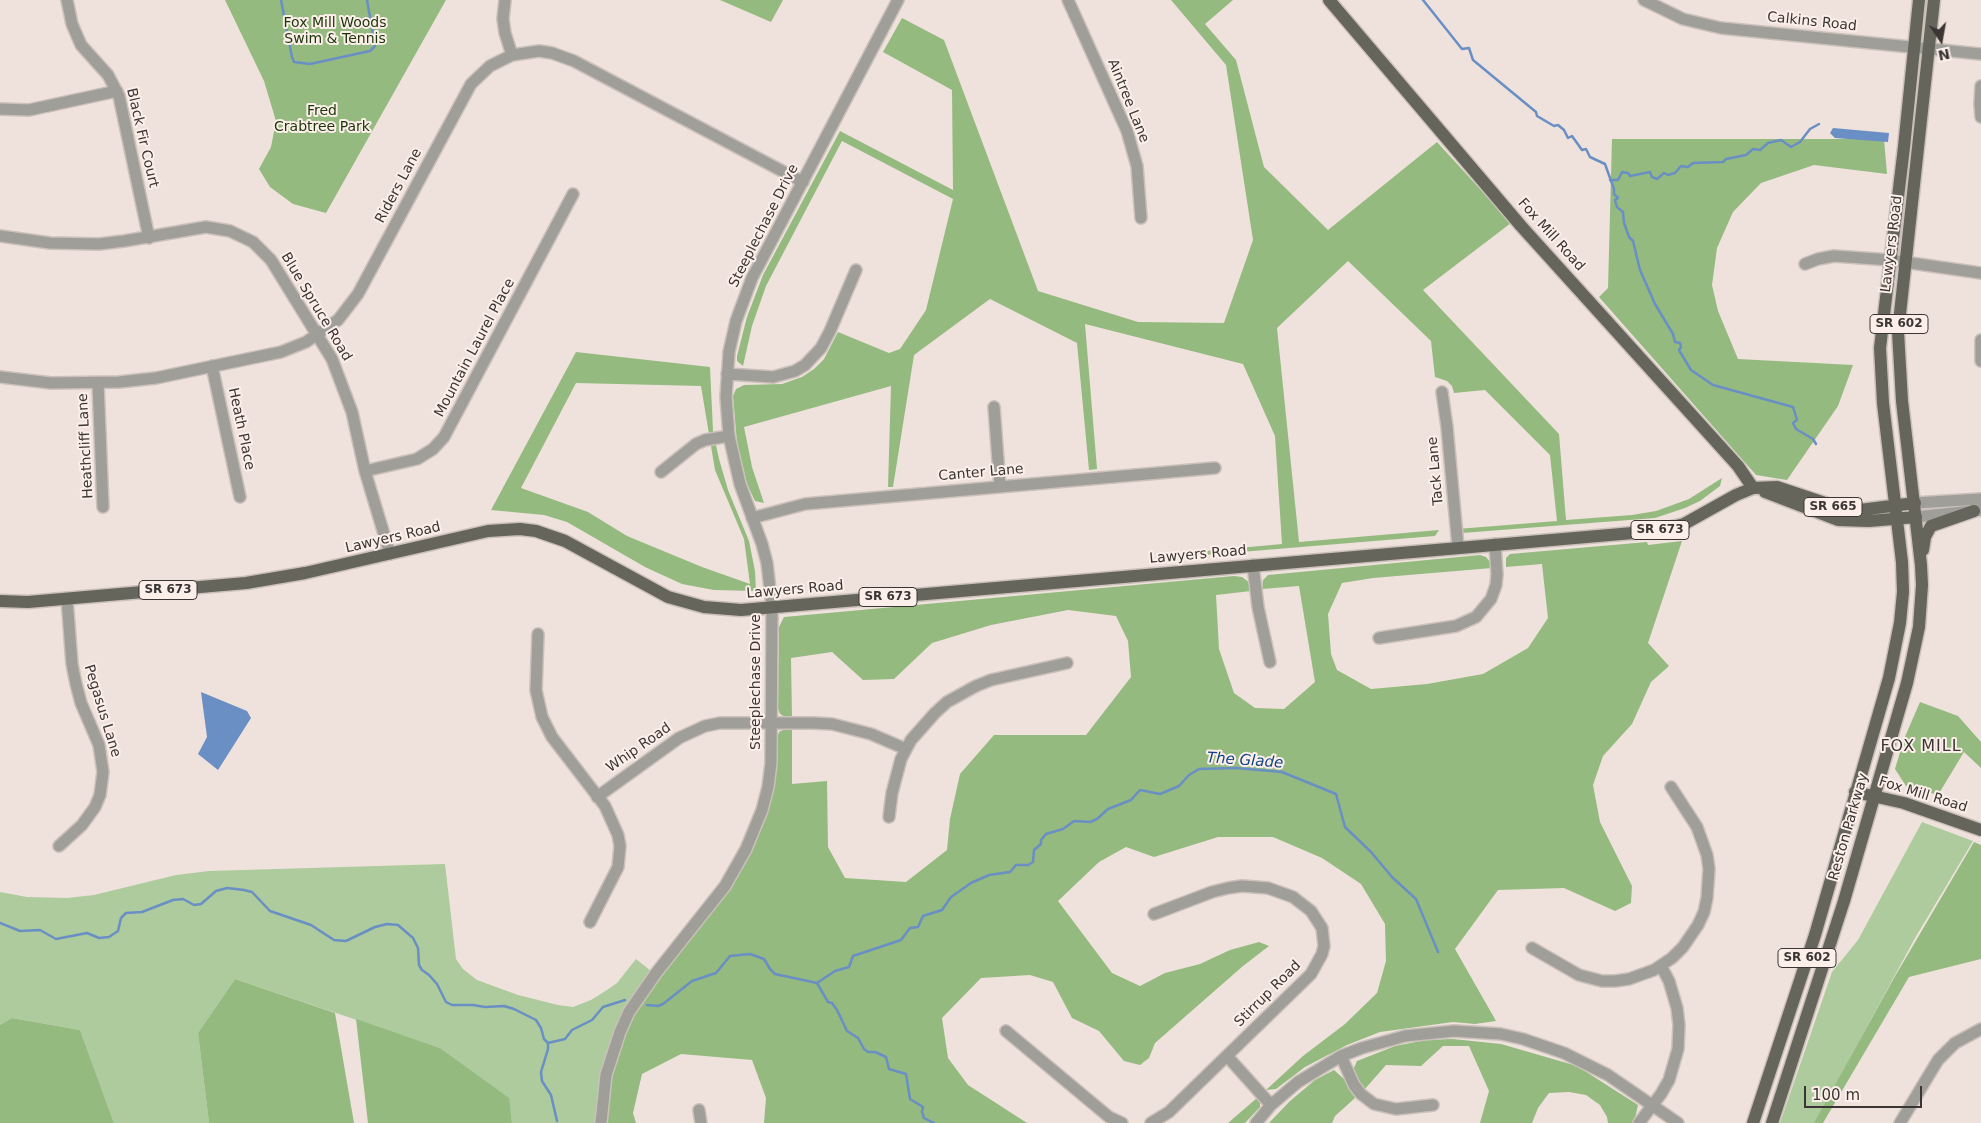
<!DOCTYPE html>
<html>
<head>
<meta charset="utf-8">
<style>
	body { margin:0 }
	#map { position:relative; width:1981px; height:1123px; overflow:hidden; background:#efe2dc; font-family:"DejaVu Sans",sans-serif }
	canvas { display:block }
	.north { position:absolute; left:1916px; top:15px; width:50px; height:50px; -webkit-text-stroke:4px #fcefe9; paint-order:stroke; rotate:168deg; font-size:14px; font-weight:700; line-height:20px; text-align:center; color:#3b3634 }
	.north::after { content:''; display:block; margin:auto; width:18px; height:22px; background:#3b3634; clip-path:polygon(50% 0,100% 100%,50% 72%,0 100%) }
	.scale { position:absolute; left:1804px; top:1086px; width:118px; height:22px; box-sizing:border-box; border:2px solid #3b3634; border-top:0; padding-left:6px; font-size:15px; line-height:18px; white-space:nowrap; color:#3b3634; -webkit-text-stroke:4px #fcefe9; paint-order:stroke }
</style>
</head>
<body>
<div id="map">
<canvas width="1981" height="1123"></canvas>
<div class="north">N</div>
<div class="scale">100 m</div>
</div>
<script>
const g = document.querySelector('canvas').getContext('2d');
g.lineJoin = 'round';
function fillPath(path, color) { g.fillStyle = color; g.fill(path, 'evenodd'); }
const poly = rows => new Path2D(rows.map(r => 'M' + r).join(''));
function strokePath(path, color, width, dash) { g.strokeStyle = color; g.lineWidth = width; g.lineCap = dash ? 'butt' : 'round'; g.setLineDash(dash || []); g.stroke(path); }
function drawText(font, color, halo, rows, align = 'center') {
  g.font = font + ' "DejaVu Sans",sans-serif'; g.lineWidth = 4; g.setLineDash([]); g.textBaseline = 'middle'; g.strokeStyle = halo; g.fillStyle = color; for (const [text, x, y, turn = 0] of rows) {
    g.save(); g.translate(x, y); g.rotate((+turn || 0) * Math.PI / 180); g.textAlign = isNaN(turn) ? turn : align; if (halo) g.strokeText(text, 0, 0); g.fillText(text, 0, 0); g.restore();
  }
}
const green = poly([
	[1922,822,1973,841,1915,938,1815,1123,1780,1123,1832,972,1858,940],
	[445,864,456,959,463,969,477,980,518,995,558,1005,573,1007,591,1000,607,990,617,983,636,959,651,971,620,1032,601,1123,512,1123,508,1098,440,1048,235,979,198,1033,209,1123,114,1123,80,1030,12,1018,0,1025,0,892,27,897,67,898,94,895,176,875,209,871]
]);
const forest = poly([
	[225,0,446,0,326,213,293,204,270,187,259,169,271,147,276,121,264,81],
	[720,0,783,0,771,22],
	[1171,0,1233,0,1205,24,1236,60,1264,167,1328,230,1437,142,1511,223,1423,290,1559,434,1566,520,1632,515,1656,511,1689,499,1722,478,1720,486,1700,501,1685,508,1655,518,1462,533,1457,529,1557,521,1550,455,1485,390,1454,393,1452,386,1447,381,1435,377,1431,341,1348,261,1277,328,1299,542,1439,530,1435,536,1204,555,1163,555,1282,544,1275,436,1243,364,1085,324,1097,469,1089,470,1077,343,990,299,914,355,893,487,888,487,891,386,744,427,752,467,764,503,755,501,747,484,737,443,733,396,736,389,744,385,782,384,802,377,814,369,824,359,838,332,889,353,900,349,926,310,953,199,842,141,766,286,752,326,743,366,737,361,737,356,747,317,763,275,840,131,953,190,952,90,883,52,902,18,944,40,1038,291,1138,322,1224,323,1253,240,1226,65],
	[1612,139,1884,139,1887,174,1814,165,1761,183,1733,212,1717,248,1712,285,1718,311,1738,359,1853,365,1838,406,1787,480,1756,475,1599,297,1608,288],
	[576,352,710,367,713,431,719,459,728,490,749,541,755,571,756,591,714,590,682,584,645,567,567,522,544,515,491,510],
	[576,383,701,386,715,470,744,539,750,584,702,567,627,536,588,512,521,488],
	[1682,541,1648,643,1669,666,1651,682,1632,724,1603,756,1593,785,1600,822,1632,886,1631,903,1615,911,1564,888,1498,890,1455,949,1496,1021,1475,1024,1453,1022,1380,1032,1347,1045,1305,1067,1276,1089,1266,1090,1303,1056,1345,1024,1377,993,1386,961,1385,924,1361,884,1322,858,1273,837,1218,837,1154,857,1126,847,1099,862,1058,901,1112,973,1140,986,1165,973,1200,964,1230,950,1259,942,1269,946,1243,966,1155,1043,1149,1058,1140,1065,1124,1061,1099,1031,1072,1018,1053,982,1030,975,981,978,942,1018,948,1058,968,1085,1027,1123,764,1123,766,1098,752,1060,681,1054,642,1074,633,1113,636,1123,607,1123,612,1076,617,1055,633,1016,643,998,747,856,776,738,780,731,792,728,792,784,827,781,828,847,845,878,906,882,947,850,950,819,960,774,994,735,1086,735,1131,677,1128,641,1116,616,1068,610,991,625,932,643,894,679,863,680,832,652,791,658,792,718,787,718,780,714,778,709,779,627,784,617,1234,576,1242,577,1250,583,1251,591,1216,595,1219,649,1234,693,1255,708,1284,709,1315,682,1299,586,1262,589,1263,580,1268,575,1480,555,1486,557,1490,562,1492,568,1373,578,1342,583,1328,614,1331,654,1337,670,1371,689,1427,684,1483,674,1528,648,1548,618,1542,564,1506,567,1506,558,1510,554,1647,542,1648,545],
	[1920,702,1958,716,1981,742,1981,768,1964,752,1938,795,1906,786,1895,769,1904,739],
	[1974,842,1981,845,1981,959,1909,977,1823,1123,1814,1123,1894,978],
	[235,979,335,1013,354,1123,209,1123,198,1033],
	[12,1018,80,1030,114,1123,0,1123,0,1025],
	[356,1019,440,1048,509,1098,512,1123,368,1123],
	[1453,1039,1501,1044,1577,1066,1638,1105,1634,1123,1608,1123,1607,1117,1600,1105,1586,1095,1569,1092,1549,1093,1538,1108,1532,1123,1480,1123,1489,1091,1469,1046,1443,1046,1421,1066,1386,1065,1364,1090,1357,1079,1353,1070,1357,1061,1395,1046,1426,1040],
	[1334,1070,1344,1079,1355,1098,1335,1116,1332,1123,1269,1123,1290,1101,1315,1080],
	[1257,1098,1260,1102,1260,1107,1245,1123,1228,1123]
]);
const water = poly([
	[1833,128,1889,133,1888,142,1835,138,1830,133],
	[201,692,247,711,251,718,218,770,198,754,207,737]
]);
const stream = poly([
	[281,0,292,57,294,62,310,64,370,51,375,46,367,0],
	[1423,0,1462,49,1469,48,1473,60,1536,112,1537,116,1554,126,1558,125,1564,130,1568,138,1572,136,1582,150,1586,149,1590,157,1605,164,1614,189,1614,194,1618,198,1615,200,1617,207,1623,212,1624,223,1629,237,1633,241,1640,270,1655,304,1673,334,1675,342,1680,343,1681,347,1679,350,1691,370,1713,385,1793,407,1797,420,1793,423,1796,429,1813,439,1816,444],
	[1610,180,1618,180,1622,172,1628,173,1630,176,1650,172,1652,177,1657,179,1664,173,1668,175,1675,173,1681,166,1688,167,1693,163,1723,162,1726,159,1746,155,1753,149,1760,150,1768,143,1781,140,1791,147,1800,142,1810,129,1819,124],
	[0,923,20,931,40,930,56,939,87,933,99,938,109,937,118,931,121,918,126,913,142,912,173,900,183,899,194,905,201,904,216,891,227,888,244,890,252,892,270,911,311,925,334,940,346,941,375,927,387,924,398,925,413,938,418,948,419,965,422,970,429,975,437,984,446,1002,452,1005,473,1005,485,1007,504,1006,514,1009,536,1020,541,1028,544,1039,548,1043],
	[817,983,828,1002,832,1003,837,1010,847,1031,858,1038,864,1049,868,1052,875,1052,886,1057,889,1069,906,1074,910,1099,923,1107,922,1112,924,1118,934,1123],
	[647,1005,658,1006,663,1004,692,981,716,973,730,956,750,954,764,959,770,969,775,974,817,983,835,971,849,967,853,956,901,940,910,928,918,927,923,916,942,910,951,897,971,883,989,875,1010,872,1016,865,1028,865,1033,862,1034,850,1041,844,1041,840,1046,834,1063,829,1074,821,1090,822,1097,819,1108,809,1131,800,1140,790,1160,794,1179,786,1189,775,1199,769,1236,768,1282,772,1336,794,1345,827,1371,852,1392,877,1416,899,1438,952],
	[548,1043,565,1039,572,1030,592,1020,603,1007,625,1000],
	[548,1043,548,1049,541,1072,542,1081,551,1095,557,1121]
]);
const minor = poly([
	[67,0,72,24,81,45,108,75,119,96,149,238],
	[505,0,503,19,505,33,512,55],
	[1068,0,1127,131,1137,166,1141,218],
	[1644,0,1683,19,1721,28,1981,54],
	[1981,86,1980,104,1981,117],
	[0,109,29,110,117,91],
	[0,236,50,243,99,244,124,241,206,227,230,231,253,242,271,260,332,359,352,412,365,471,390,554],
	[1805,264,1818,259,1834,256,1890,260,1981,273],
	[1981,340,1981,361],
	[212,366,240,497],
	[727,374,773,377,795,371,805,365,821,348,830,331,856,270],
	[0,377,51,383,119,382,156,378,281,352,306,342,338,320,358,294,471,84,490,66,512,55,539,51,552,53,574,61,803,182],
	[98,383,103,507],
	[1442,392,1447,427,1458,547],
	[994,407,1000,487],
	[365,471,417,459,433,449,444,437,573,194],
	[661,472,696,444,705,440,729,436],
	[1915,503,1981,499],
	[1916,517,1981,510],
	[752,518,805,504,1215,468],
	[1253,565,1258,607,1270,662],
	[538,634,536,690,542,717,552,737,605,806,618,835,620,846,618,867,590,922],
	[1379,638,1456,626,1476,617,1491,599,1496,585,1497,574,1495,544],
	[597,797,679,738,705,726,720,723,813,723,832,724,871,734,906,749],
	[889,817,892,793,901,759,911,740,935,713,947,702,976,686,991,680,1067,663],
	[59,846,82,825,95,807,100,795,103,772,99,745,81,703,76,684,72,664,67,599],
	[1532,948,1579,975,1602,981,1615,981,1629,979,1654,970,1672,958,1683,947,1698,925,1704,912,1707,898,1709,869,1707,855,1697,827,1671,787],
	[1006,1031,1109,1117,1122,1123],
	[1227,1056,1271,1105],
	[1341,1056,1354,1085,1361,1094,1374,1104,1396,1109,1433,1105],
	[699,1110,701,1123],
	[601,1123,606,1075,620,1032,629,1012,656,973,725,886,746,849,762,810,768,787,771,763,772,607,767,563,762,544,740,484,729,436,726,397,729,352,736,321,752,278,898,0],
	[1151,1123,1169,1112,1311,974,1322,954,1324,946,1322,928,1311,911,1293,897,1268,888,1242,886,1228,888,1212,892,1154,914],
	[1256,1123,1271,1105,1298,1082,1341,1056,1362,1048,1405,1036,1454,1031,1501,1034,1523,1039,1564,1053,1608,1075,1678,1123],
	[1639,1123,1661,1094,1669,1080,1678,1049,1679,1025,1677,1008,1669,981,1661,966],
	[1900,1123,1938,1060,1955,1043,1981,1029]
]);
const major = poly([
	[1329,0,1521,226,1738,466,1753,488],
	[1765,492,1838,520,1869,521,1916,517],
	[1923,550,1925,537,1931,526,1974,511],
	[0,601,28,602,246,583,305,573,488,531,520,529,536,531,565,541,668,597,704,607,741,610,1656,531,1684,524,1736,495,1753,488,1777,487,1843,509,1860,510,1915,503],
	[1855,792,1904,803,1981,830],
	[1753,1123,1815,935,1889,678,1900,623,1903,592,1902,562,1883,403,1880,348,1904,147,1919,0],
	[1772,1123,1844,901,1907,683,1919,627,1922,585,1921,565,1902,401,1898,332,1934,0]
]);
const shields = [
	[1899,324,58],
	[1833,507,58],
	[1660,530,58],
	[168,590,58],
	[888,597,58],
	[1807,958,58]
];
const shieldNames = [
	["SR 602",1899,324],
	["SR 665",1833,507],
	["SR 673",1660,530],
	["SR 673",168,590],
	["SR 673",888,597],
	["SR 602",1807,958]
];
const streetNames = [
	["Calkins Road",1812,22,6],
	["Aintree Lane",1128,101,68],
	["Black Fir Court",142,138,77],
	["Riders Lane",399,186,-62],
	["Steeplechase Drive",764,226,-63],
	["Fox Mill Road",1551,235,48],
	["Lawyers Road",1892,244,-83],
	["Blue Spruce Road",316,307,59],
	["Mountain Laurel Place",475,348,-62],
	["Heath Place",241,429,78],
	["Heathcliff Lane",86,446,-93],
	["Tack Lane",1436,471,-95],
	["Canter Lane",981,473,-5],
	["Lawyers Road",393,538,-13],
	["Lawyers Road",1198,555,-5],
	["Lawyers Road",795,590,-5],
	["Steeplechase Drive",756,682,-90],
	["Pegasus Lane",102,711,73],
	["Whip Road",639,748,-35],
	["Fox Mill Road",1923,795,17],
	["Reston Parkway",1849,827,-74],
	["Stirrup Road",1268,994,-45]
];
const parkNames = [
	["Fox Mill Woods",335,23],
	["Swim & Tennis",335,39],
	["Fred",322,111],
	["Crabtree Park",322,127]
];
const waterNames = [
	["The Glade",1245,761,4]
];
const quarterNames = [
	["FOX MILL",1921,747]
];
fillPath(green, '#adcb9d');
fillPath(forest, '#94ba7f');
fillPath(water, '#698fc4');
strokePath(stream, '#698fc4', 2.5);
strokePath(minor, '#cbc0ba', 14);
strokePath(major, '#cbc0ba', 15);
strokePath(minor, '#9f9e99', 11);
strokePath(major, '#65655b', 12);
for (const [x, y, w] of shields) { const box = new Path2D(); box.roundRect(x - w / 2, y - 9.5, w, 19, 4); g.fillStyle = '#fcefe9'; g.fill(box); strokePath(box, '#3b3634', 1); }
drawText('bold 12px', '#3b3634', null, shieldNames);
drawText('14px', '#3b3634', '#fcefe9', streetNames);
drawText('14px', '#1c340a', '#fcefe9', parkNames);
drawText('italic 15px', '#114383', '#fcefe9', waterNames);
g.letterSpacing = '1px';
drawText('16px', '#3b3634', '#fcefe9', quarterNames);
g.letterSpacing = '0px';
</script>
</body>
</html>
